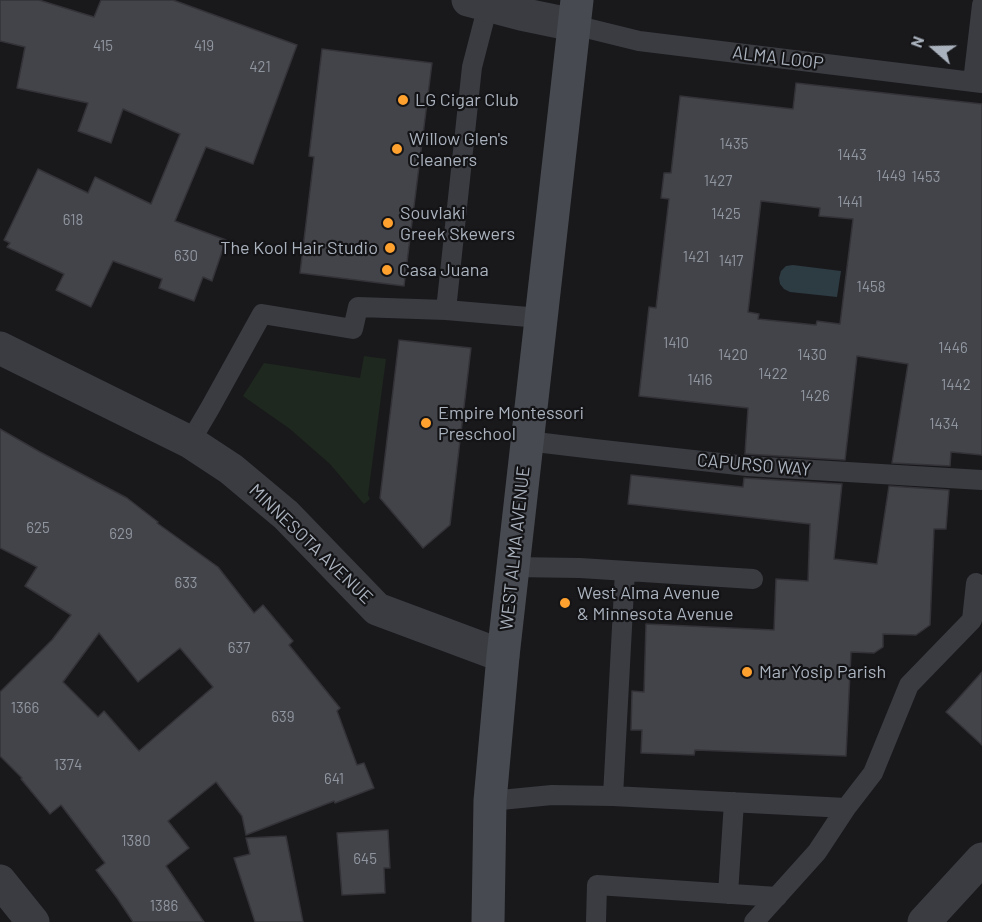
<!DOCTYPE html>
<html>
<head>
<meta charset="utf-8">
<style>
	body { margin:0 }
	#map { position:relative; width:982px; height:922px; overflow:hidden; background:#19191c; font-family:Barlow,sans-serif }
	canvas { display:block }
	.north { position:absolute; left:904px; top:18px; width:60px; height:60px; -webkit-text-stroke:4px #141417; paint-order:stroke; rotate:290deg; font-size:16px; font-weight:700; line-height:24px; text-align:center; color:#aab2bd }
	.north::after { content:''; display:block; margin:auto; width:21px; height:27px; background:#aab2bd; clip-path:polygon(50% 0,100% 100%,50% 72%,0 100%) }
</style>
</head>
<body>
<div id="map">
<canvas width="982" height="922"></canvas>
<div class="north">N</div>
</div>
<script>
const g = document.querySelector('canvas').getContext('2d');
g.lineJoin = 'round';
function fillPath(path, color) { g.fillStyle = color; g.fill(path, 'evenodd'); }
const poly = rows => new Path2D(rows.map(r => 'M' + r).join(''));
function strokePath(path, color, width, dash) { g.strokeStyle = color; g.lineWidth = width; g.lineCap = dash ? 'butt' : 'round'; g.setLineDash(dash || []); g.stroke(path); }
function drawText(font, color, halo, rows, align = 'center') {
  g.font = font + ' Barlow,sans-serif'; g.lineWidth = 4.5; g.setLineDash([]); g.textBaseline = 'middle'; g.strokeStyle = halo; g.fillStyle = color; for (const [text, x, y, turn = 0] of rows) {
    g.save(); g.translate(x, y); g.rotate((+turn || 0) * Math.PI / 180); g.textAlign = isNaN(turn) ? turn : align; if (halo) g.strokeText(text, 0, 0); g.fillText(text, 0, 0); g.restore();
  }
}
const green = poly([
	[364,356,386,359,368,495,370,499,364,504,330,464,290,429,243,396,264,363,360,378]
]);
const water = poly([
	[793,265,841,271,837,297,790,292,784,289,780,284,779,278,781,271,786,266]
]);
const building = poly([
	[0,0,39,0,94,17,101,0,173,0,297,45,253,164,206,147,175,221,226,240,212,281,203,277,194,301,159,288,162,279,113,261,91,307,56,290,64,274,7,247,10,243,4,240,38,169,88,193,95,177,151,204,180,134,123,109,111,143,78,131,88,103,17,88,25,47,0,41,0,0],
	[322,49,432,63,404,286,300,273,314,157,309,156,322,49],
	[796,83,982,104,982,455,951,452,950,466,892,463,908,364,857,356,845,460,745,454,748,408,639,396,649,307,656,308,669,199,661,198,664,173,671,173,680,96,793,109,796,83],
	[761,201,820,208,819,216,853,219,840,324,817,321,816,325,758,319,759,314,748,312,761,201],
	[399,340,471,348,450,525,423,548,380,498,399,340],
	[0,429,40,452,127,498,158,522,157,523,218,567,254,613,263,605,293,641,289,645,340,708,337,711,357,765,364,763,374,788,335,803,334,801,246,835,242,816,216,782,168,821,189,848,166,866,204,922,133,922,117,898,96,870,105,863,61,805,50,814,21,779,22,778,0,756,0,692,52,640,71,615,25,586,37,567,0,548,0,429],
	[99,633,138,682,180,648,213,687,139,751,104,711,98,717,63,682,99,633],
	[631,475,743,487,744,478,842,484,834,559,877,564,889,486,949,490,946,529,934,529,930,625,916,635,883,634,883,647,874,653,851,652,846,756,695,750,694,755,641,753,642,730,631,730,632,691,644,692,646,624,774,630,776,579,808,581,810,524,628,504,631,475],
	[982,672,982,745,946,712,982,672],
	[388,830,390,868,384,868,385,893,342,895,337,833,388,830],
	[286,836,303,922,255,922,234,858,250,854,246,838,286,836]
]);
const service = poly([
	[574,25,639,41,982,83],
	[973,82,982,5],
	[446,310,472,67,488,5],
	[527,441,594,449,747,466,982,480],
	[190,442,210,408,262,314,353,329,358,307,446,310,540,318],
	[513,567,580,568,753,579],
	[613,796,625,571],
	[490,801,552,795,613,796,846,808,873,773,909,685,972,620,976,583],
	[728,894,734,802],
	[596,922,597,885,777,897],
	[754,922,817,852,846,808]
]);
const minor = poly([
	[468,0,521,14,574,25],
	[0,348,190,442,231,469,286,515,377,609,503,656],
	[0,881,33,922],
	[924,922,982,859]
]);
const secondary = poly([
	[488,922,490,801,503,656,577,0]
]);
const markers = [
	[403,100,6,"#ffa12e"],
	[397,149,6,"#ffa12e"],
	[388,223,6,"#ffa12e"],
	[390,248,6,"#ffa12e"],
	[387,270,6,"#ffa12e"],
	[426,423,6,"#ffa12e"],
	[565,603,6,"#ffa12e"],
	[747,672,6,"#ffa12e"]
];
const numberNames = [
	["415",103,46],
	["419",204,46],
	["421",260,67],
	["1435",734,144],
	["1443",852,155],
	["1449",891,176],
	["1453",926,177],
	["1427",718,181],
	["1441",850,202],
	["1425",726,214],
	["618",73,220],
	["630",186,256],
	["1421",696,257],
	["1417",731,261],
	["1458",871,287],
	["1410",676,343],
	["1446",953,348],
	["1420",733,355],
	["1430",812,355],
	["1422",773,374],
	["1416",700,380],
	["1442",956,385],
	["1426",815,396],
	["1434",944,424],
	["625",38,528],
	["629",121,534],
	["633",186,583],
	["637",239,648],
	["1366",25,708],
	["639",283,717],
	["1374",68,765],
	["641",334,779],
	["1380",136,841],
	["645",365,859],
	["1386",164,906]
];
const streetNames = [
	["ALMA LOOP",778,58,7],
	["CAPURSO WAY",754,465,5],
	["MINNESOTA AVENUE",311,544,44],
	["WEST ALMA AVENUE",515,548,-84]
];
const poiNames = [
	["LG Cigar Club",415,100],
	["Willow Glen's",409,139],
	["Cleaners",409,160],
	["Souvlaki",400,213],
	["Greek Skewers",400,234],
	["The Kool Hair Studio",378,248,"right"],
	["Casa Juana",399,270],
	["Empire Montessori",438,413],
	["Preschool",438,434],
	["West Alma Avenue",577,593],
	["& Minnesota Avenue",577,614],
	["Mar Yosip Parish",759,672]
];
fillPath(green, '#1e281f');
fillPath(water, '#2d3b42');
fillPath(building, '#434449');
strokePath(building, '#333338', 1.5);
strokePath(service, '#3a3c41', 20);
strokePath(minor, '#3a3c41', 33);
strokePath(secondary, '#474b51', 33);
for (const [x, y, r, color] of markers) { const dot = new Path2D(); dot.arc(x, y, r, 0, 2 * Math.PI); g.fillStyle = color; g.fill(dot); strokePath(dot, '#141417', 2); }
drawText('15px', '#9096a0', null, numberNames);
drawText('18px', '#aab2bd', '#141417', streetNames);
drawText('18px', '#aab2bd', '#141417', poiNames, 'left');
</script>
</body>
</html>
